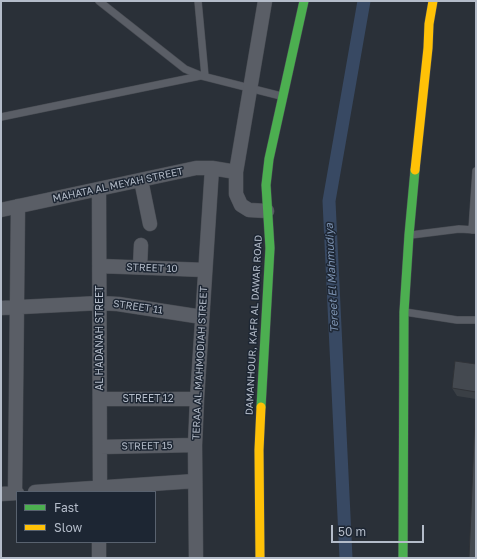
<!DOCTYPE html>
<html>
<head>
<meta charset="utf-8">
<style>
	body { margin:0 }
	#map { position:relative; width:477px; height:559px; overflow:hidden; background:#2a3038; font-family:"Golos Text",sans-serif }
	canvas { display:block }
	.frame { position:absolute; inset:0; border:2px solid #b4bcc9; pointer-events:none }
	.legend { position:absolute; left:16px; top:491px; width:140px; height:52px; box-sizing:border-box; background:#1d2633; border:1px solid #59626f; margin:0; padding:5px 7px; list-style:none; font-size:12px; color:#b4bcc9 }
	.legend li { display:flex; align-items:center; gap:8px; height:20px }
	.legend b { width:20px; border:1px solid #59626f }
	.scale { position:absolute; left:331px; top:525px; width:93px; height:18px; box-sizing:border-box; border:2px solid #b4bcc9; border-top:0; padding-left:5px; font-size:12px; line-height:14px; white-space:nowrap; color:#b4bcc9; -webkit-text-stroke:3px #1d2633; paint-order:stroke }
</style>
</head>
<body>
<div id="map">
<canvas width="477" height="559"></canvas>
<div class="frame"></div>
<ul class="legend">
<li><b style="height:5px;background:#4caf50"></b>Fast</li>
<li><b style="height:5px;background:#ffc107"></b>Slow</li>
</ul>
<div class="scale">50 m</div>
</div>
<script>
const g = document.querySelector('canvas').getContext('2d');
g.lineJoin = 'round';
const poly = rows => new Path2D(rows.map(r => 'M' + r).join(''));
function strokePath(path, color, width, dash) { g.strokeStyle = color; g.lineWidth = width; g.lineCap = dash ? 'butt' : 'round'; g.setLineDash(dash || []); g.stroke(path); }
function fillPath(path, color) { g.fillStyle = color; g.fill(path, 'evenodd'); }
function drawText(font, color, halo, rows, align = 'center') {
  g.font = font + ' "Golos Text",sans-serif'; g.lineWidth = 3; g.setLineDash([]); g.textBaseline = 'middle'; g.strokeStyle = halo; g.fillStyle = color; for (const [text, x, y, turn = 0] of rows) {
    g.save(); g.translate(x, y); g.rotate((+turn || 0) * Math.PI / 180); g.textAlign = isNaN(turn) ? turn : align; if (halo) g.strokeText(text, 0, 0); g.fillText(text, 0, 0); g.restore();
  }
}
const canal = poly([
	[346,558,329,201,364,1]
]);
const lane = poly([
	[99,1,185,69,202,76,281,96],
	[198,1,205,76],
	[1,117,200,76],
	[472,230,476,171],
	[411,235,459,229,476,230],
	[405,312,457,320,476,320]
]);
const street = poly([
	[265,1,236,172,236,194,241,205,249,210,267,211],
	[141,180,150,224],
	[99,189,100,492],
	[1,210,196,168,212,168,236,172],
	[100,266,205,270],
	[140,267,141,245],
	[1,308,100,303,118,304,202,317],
	[100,399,197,399],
	[100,447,195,445],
	[35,492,195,481],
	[15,493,18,206],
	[1,494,17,493],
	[99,558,99,542],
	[196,558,195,445,197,399,212,168]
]);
const fast = poly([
	[261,407,270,248,266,185,269,159,304,1],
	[403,558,404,312,409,235,415,170]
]);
const slow = poly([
	[415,170,428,48,429,24,433,1],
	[260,558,259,450,261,407]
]);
const wall = poly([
	[476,364,476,399,457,396,452,388]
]);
const building = poly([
	[455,361,476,364,476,392,452,388,455,361],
	[475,417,476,417,476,558,469,558,475,417]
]);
const streetNames = [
	["MAHATA AL MEYAH STREET",118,185,-12],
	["STREET 10",152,268,2],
	["STREET 11",138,307,8],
	["DAMANHOUR, KAFR AL DAWAR ROAD",254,325,-87],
	["AL HADANAH STREET",100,338,-90],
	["TERAA AL MAHMODIAH STREET",200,363,-87],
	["STREET 12",148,399],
	["STREET 15",147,446,-1]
];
const waterNames = [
	["Tereet El Mahmudiya",332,278,-93]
];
strokePath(canal, '#384963', 13);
strokePath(lane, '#484c53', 8);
strokePath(street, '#484c53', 15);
strokePath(fast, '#484c53', 10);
strokePath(slow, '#484c53', 10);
strokePath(lane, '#5a5e66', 7);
strokePath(street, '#5a5e66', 14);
strokePath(fast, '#4caf50', 9);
strokePath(slow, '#ffc107', 9);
fillPath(wall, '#3a3f45');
fillPath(building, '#444950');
strokePath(building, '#303338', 1);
drawText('10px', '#b4bcc9', '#1d2633', streetNames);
drawText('italic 11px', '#7c92b1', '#1d2633', waterNames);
</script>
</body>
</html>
